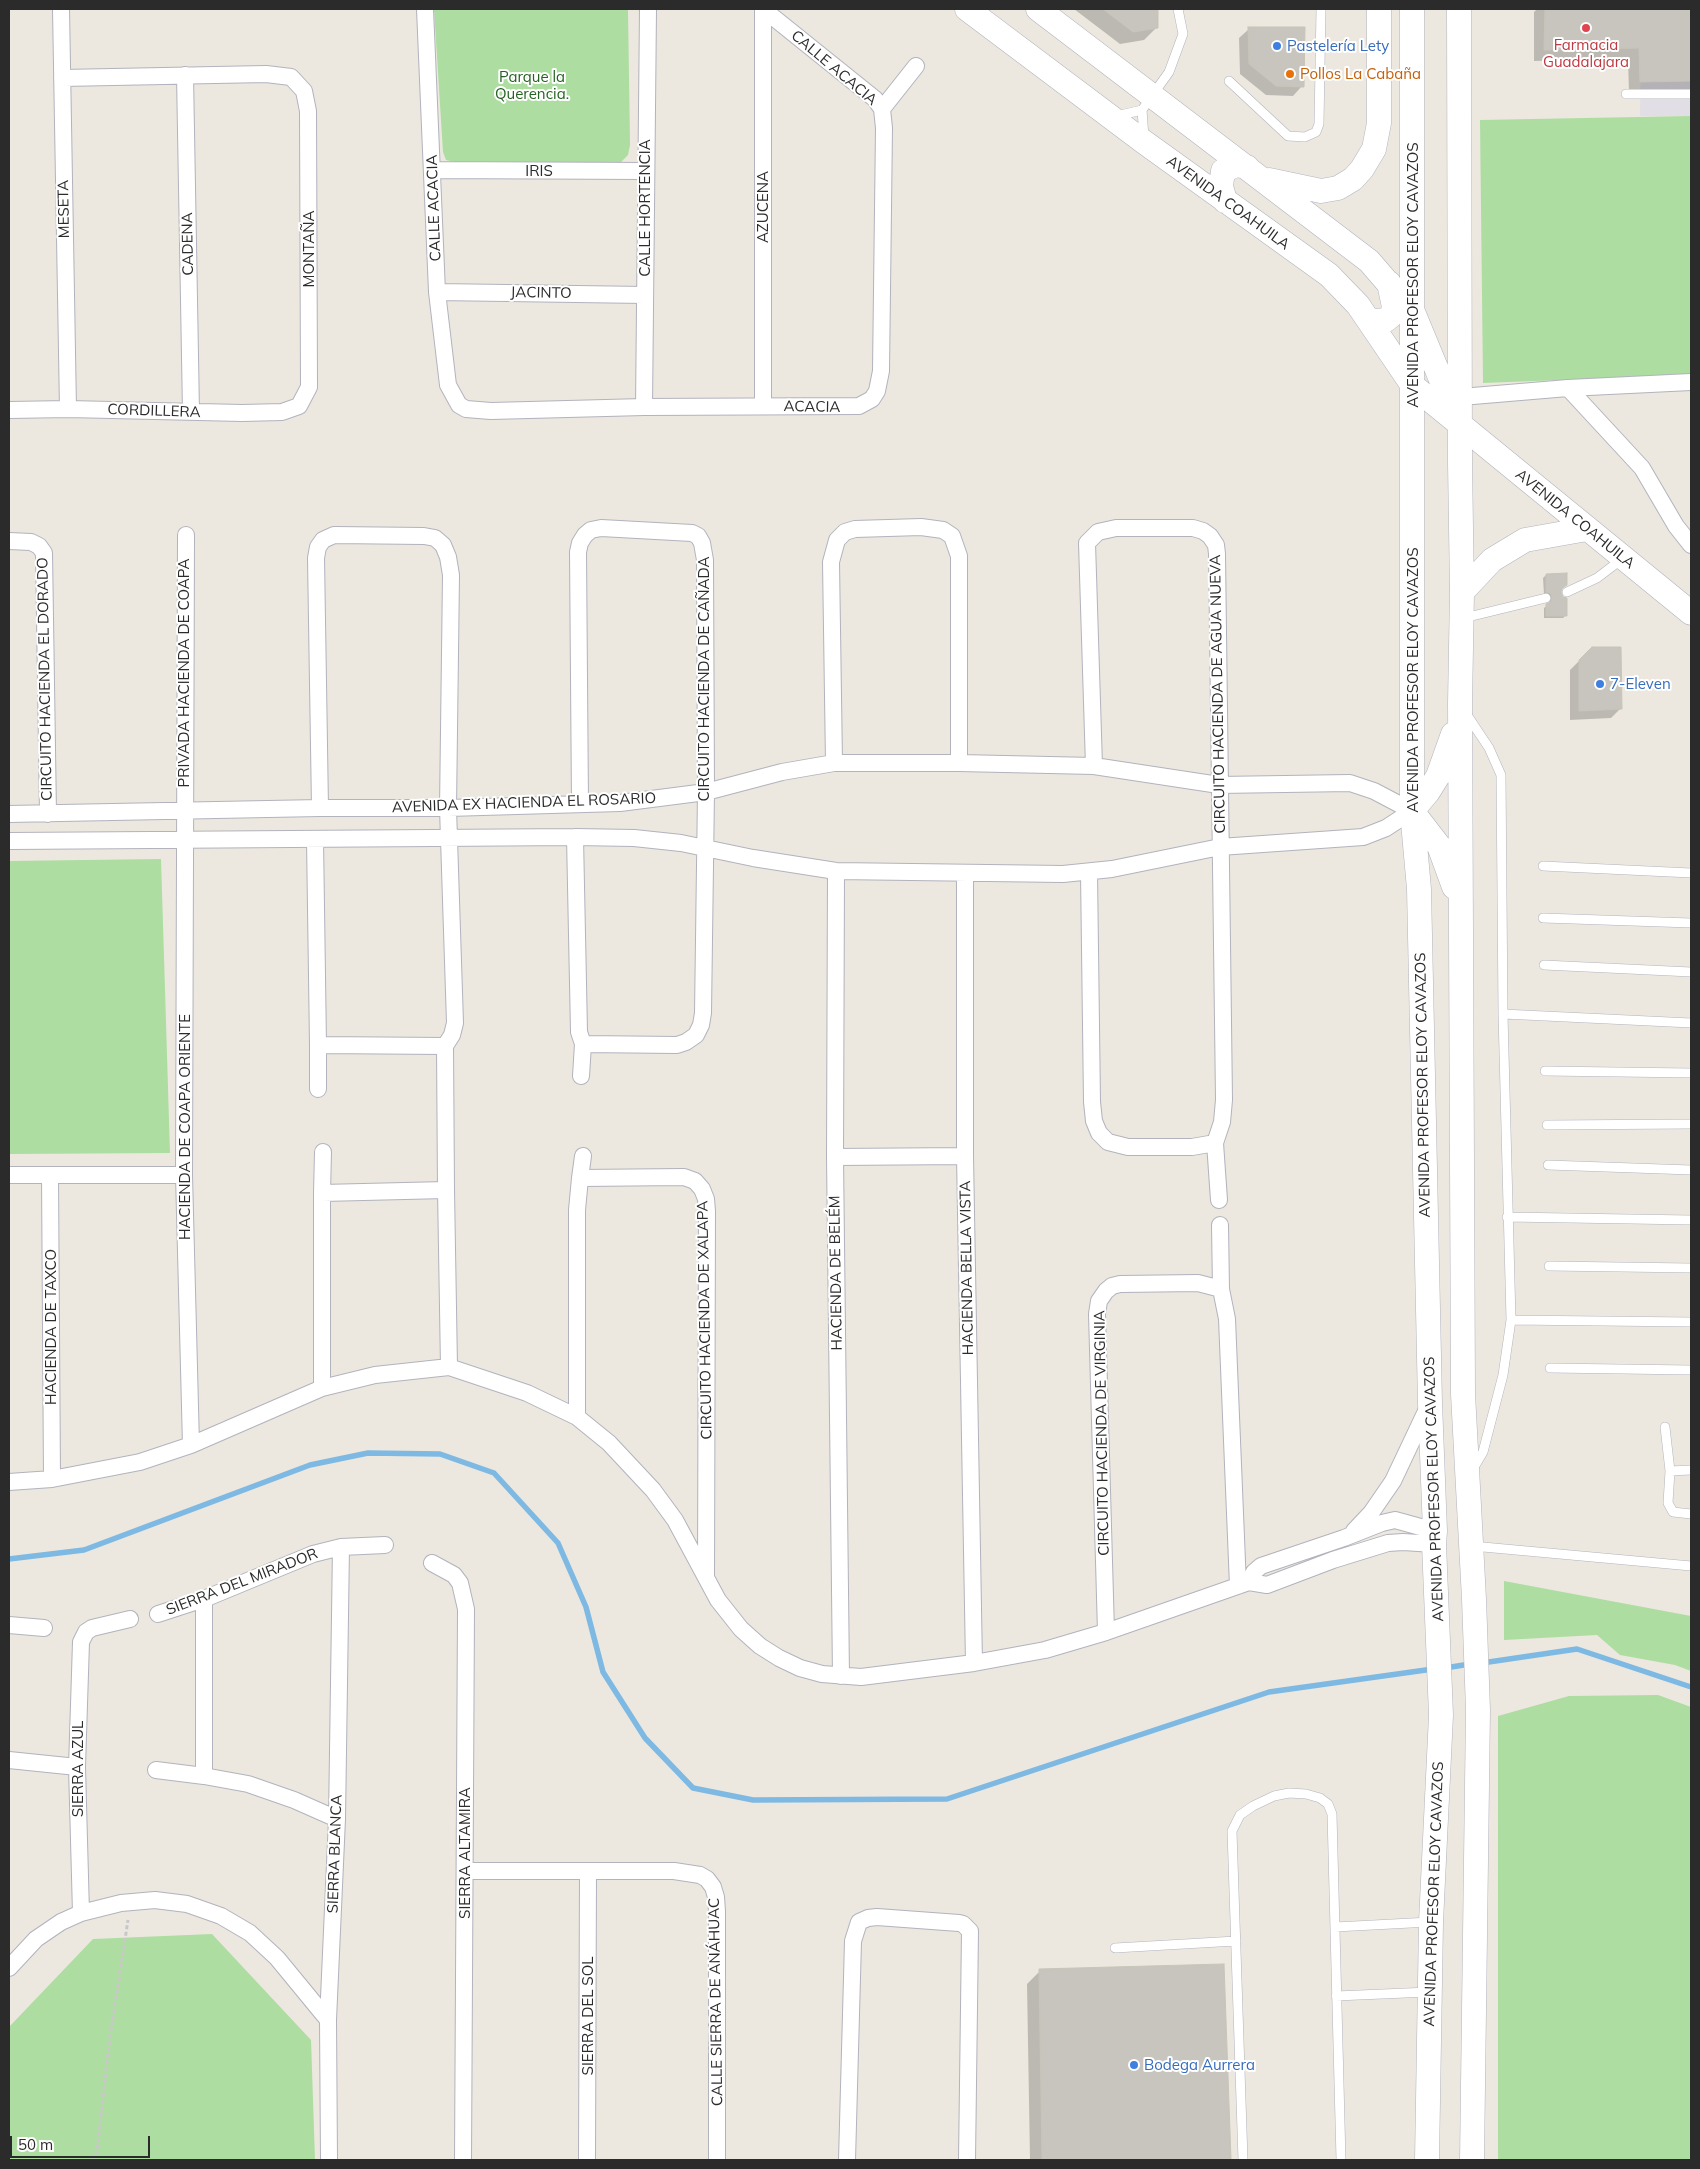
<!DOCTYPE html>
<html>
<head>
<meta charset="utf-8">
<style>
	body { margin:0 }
	#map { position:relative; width:1700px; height:2169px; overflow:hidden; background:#ece8df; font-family:Mulish,sans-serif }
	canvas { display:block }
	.frame { position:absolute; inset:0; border:10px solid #2b2b2b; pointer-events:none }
	.scale { position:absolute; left:10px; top:2136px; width:140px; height:22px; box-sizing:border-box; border:2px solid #2b2b2b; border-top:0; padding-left:6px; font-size:15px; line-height:18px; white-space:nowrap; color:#2b2b2b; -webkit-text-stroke:4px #fff; paint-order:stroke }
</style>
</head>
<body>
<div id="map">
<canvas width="1700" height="2169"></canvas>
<div class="frame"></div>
<div class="scale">50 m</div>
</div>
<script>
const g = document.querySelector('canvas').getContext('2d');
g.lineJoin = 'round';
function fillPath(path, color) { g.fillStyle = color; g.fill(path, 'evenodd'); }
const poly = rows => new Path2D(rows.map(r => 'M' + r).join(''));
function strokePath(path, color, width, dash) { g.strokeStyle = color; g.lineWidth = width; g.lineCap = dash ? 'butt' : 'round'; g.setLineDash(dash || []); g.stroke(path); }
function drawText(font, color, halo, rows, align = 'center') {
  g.font = font + ' Mulish,sans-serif'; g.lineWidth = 4; g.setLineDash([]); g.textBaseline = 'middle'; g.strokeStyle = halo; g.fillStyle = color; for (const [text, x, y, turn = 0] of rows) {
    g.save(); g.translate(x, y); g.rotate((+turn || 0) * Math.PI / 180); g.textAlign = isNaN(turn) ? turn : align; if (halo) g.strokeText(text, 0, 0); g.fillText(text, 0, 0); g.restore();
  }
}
const industrial = poly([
	[1641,9,1691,9,1691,116,1640,116]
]);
const green = poly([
	[434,9,628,9,630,145,628,155,621,162,581,163,459,163,446,160,443,152],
	[1691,116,1691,375,1483,383,1480,120],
	[161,859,170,1153,9,1154,9,861],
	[1504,1581,1691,1616,1691,1671,1675,1665,1620,1655,1597,1635,1504,1640],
	[1658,1695,1691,1707,1691,2160,1498,2160,1498,1716,1569,1696],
	[212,1934,311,2040,315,2160,9,2160,9,2027,93,1939]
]);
const shadow = poly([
	[1074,9,1157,9,1157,27,1144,40,1120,44],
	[1537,9,1691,9,1691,91,1629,93,1628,59,1534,61,1534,12],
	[1249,29,1302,86,1293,96,1266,95,1240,74,1239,38],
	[1546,575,1566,585,1559,592,1566,615,1563,618,1544,618,1544,608,1549,604,1550,600,1548,596,1544,594,1543,578],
	[1580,660,1621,708,1611,718,1570,720,1570,670],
	[1222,1965,1229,2160,1030,2160,1027,1984,1040,1971]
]);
const stream = poly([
	[9,1559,84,1550,310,1465,368,1453,440,1454,494,1473,558,1543,586,1607,603,1672,645,1738,693,1788,753,1800,947,1799,1269,1692,1433,1669],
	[1482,1663,1577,1649,1691,1687],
	[1445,1668,1470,1664]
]);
const building = poly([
	[1103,9,1158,9,1158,28,1133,32,1103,9],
	[1545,9,1691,9,1691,81,1640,82,1639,48,1544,50,1545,9],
	[1248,27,1305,27,1304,87,1276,86,1249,64,1248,27],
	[1567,573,1567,585,1562,588,1561,592,1563,597,1567,598,1567,616,1546,616,1546,604,1551,602,1552,597,1550,593,1546,592,1546,574,1567,573],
	[1592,647,1621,647,1622,709,1579,711,1579,660,1592,647],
	[1224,1964,1231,2160,1042,2160,1039,1969,1224,1964]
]);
const path = poly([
	[92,2160,97,2151,110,2037,128,1920]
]);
const lane = poly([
	[1229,81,1288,136,1305,137,1316,132,1319,124,1321,9],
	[1626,94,1691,94],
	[1142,110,1144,137],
	[1116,116,1142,110,1169,72,1183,34,1178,9],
	[1567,592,1597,578,1622,559],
	[1464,618,1546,598],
	[1465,712,1489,748,1501,775,1503,1014,1511,1320,1503,1375,1483,1452,1473,1469],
	[1543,866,1691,873],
	[1543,918,1691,923],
	[1544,965,1691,972],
	[1503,1014,1691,1023],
	[1545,1071,1691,1073],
	[1547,1125,1691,1124],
	[1548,1165,1691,1170],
	[1507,1217,1691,1220],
	[1549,1266,1691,1268],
	[1511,1320,1691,1322],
	[1550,1368,1691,1370],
	[1665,1427,1670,1471,1668,1503,1673,1512,1691,1514],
	[1670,1471,1691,1470],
	[1472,1546,1691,1566],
	[1335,1927,1430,1922],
	[1115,1948,1236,1941],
	[1336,1996,1429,1992],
	[1243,2160,1232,1831,1240,1815,1253,1806,1274,1796,1289,1793,1306,1794,1320,1798,1328,1804,1332,1814,1341,2160]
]);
const street = poly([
	[61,9,68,409],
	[425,9,437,292,448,385,459,405,466,409,491,411,644,407,859,406,872,399,877,391,881,371,884,128,882,109,875,99,763,9],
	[185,75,191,412],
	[882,109,916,66],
	[432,170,645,171],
	[437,292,645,295],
	[1568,388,1642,468,1676,526,1691,545],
	[1461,397,1568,388,1691,382],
	[763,406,763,9],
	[644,407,648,9],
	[9,410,68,409,242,413,282,412,299,406,309,387,308,111,304,91,291,77,266,74,62,78],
	[186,535,184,1175,191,1445],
	[9,541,31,542,39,546,44,553,48,814],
	[834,763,831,562,837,540,845,532,855,529,921,527,943,530,952,536,959,556,959,763],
	[9,814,320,808,448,808,620,803,706,792,782,772,834,763,959,763,1094,766,1219,785,1350,783,1374,791,1412,811,1386,828,1363,837,1220,847,1112,869,1063,874,836,871,753,858,681,843,634,838,575,837,9,841],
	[575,837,579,1032,583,1044,677,1045,686,1042,696,1035,701,1025,703,1013,706,792,705,560,702,543,698,536,692,533,601,528,591,530,585,535,580,543,578,552,580,804],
	[315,839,318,1045,445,1046,452,1035,455,1023,448,808,451,575,448,557,443,545,435,538,424,536,334,535,323,540,318,547,316,558,320,808],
	[836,871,835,1157,841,1676],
	[1089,872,1092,1102,1094,1121,1099,1133,1108,1142,1128,1147,1192,1147,1215,1143,1222,1122,1224,1100,1217,554,1216,545,1210,536,1203,531,1193,528,1116,528,1098,532,1087,543,1094,766],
	[965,873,965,1156,974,1663],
	[445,1046,446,1190],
	[581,1076,583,1044],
	[318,1089,318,1045],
	[1215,1143,1219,1200],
	[835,1157,965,1156],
	[9,1175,184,1175],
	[50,1175,52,1479],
	[580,1178,583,1156],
	[322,1193,323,1152],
	[1220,1225,1221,1289],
	[322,1388,322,1193,446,1190,449,1367],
	[577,1417,577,1210,580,1178,684,1177,695,1181,702,1189,706,1199,707,1211,706,1576],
	[9,1482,52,1479,140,1462,191,1445,322,1388,375,1375,449,1367,527,1393,577,1417,609,1443,653,1490,675,1520,718,1600,741,1629,760,1646,779,1658,800,1668,822,1674,861,1677,974,1663,1045,1650,1106,1632,1249,1582,1267,1585,1333,1560,1388,1543,1403,1542,1434,1544],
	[1354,1531,1371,1513,1393,1481,1428,1407],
	[432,1563,454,1575,460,1583,466,1609,463,2160],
	[1249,1582,1254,1572,1261,1566,1344,1538,1382,1523,1395,1520,1435,1531],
	[204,1599,204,1776],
	[158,1614,204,1599,313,1554,341,1547,385,1545],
	[9,1625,44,1628],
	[1106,1632,1097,1314,1099,1301,1106,1291,1112,1286,1120,1284,1198,1283,1221,1289,1227,1319,1238,1586],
	[9,1760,77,1767],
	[156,1770,204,1776,248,1784,294,1800,337,1819],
	[465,1871,674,1871,700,1875,707,1879,713,1887,716,1897,717,1911,717,2160],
	[81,1913,77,1767,81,1642,86,1632,92,1628,130,1619],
	[9,1968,36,1939,61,1922,81,1913,121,1903,155,1900,187,1904,221,1916,250,1933,277,1958,328,2020],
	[329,2160,328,2020,337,1819,341,1547],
	[587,2160,588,1872],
	[847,2160,853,1941,859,1922,868,1918,877,1917,959,1923,963,1924,970,1931,967,2160]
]);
const secondary = poly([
	[967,9,1144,142,1329,275,1358,305,1413,386,1691,613],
	[1038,9,1369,261,1413,312,1456,416],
	[1412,9,1412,811,1419,889,1430,1403,1435,1531,1434,1544,1441,1715,1431,1922,1427,2160],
	[1459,9,1460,463,1462,592,1460,703,1463,1394,1474,1599,1478,1710,1472,2160],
	[1269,180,1321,191,1338,188,1353,179,1362,169,1374,149,1379,123,1379,9],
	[1225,201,1221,186,1223,171,1236,165,1247,167],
	[1369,320,1378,321,1386,320,1392,315,1394,307,1389,283],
	[1462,592,1492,560,1525,540,1587,529],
	[1412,811,1439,846,1454,887],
	[1412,811,1428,792,1438,776,1453,734]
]);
const markers = [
	[1586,28,5,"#e0444e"],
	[1277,46,5,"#3f7fe0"],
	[1290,74,5,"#e8710a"],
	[1600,684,5,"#3f7fe0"],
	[1134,2065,5,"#3f7fe0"]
];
const healthNames = [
	["Farmacia",1586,45],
	["Guadalajara",1586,62]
];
const shopNames = [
	["Pastelería Lety",1287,46],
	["7-Eleven",1610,684],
	["Bodega Aurrera",1144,2065]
];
const streetNames = [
	["CALLE ACACIA",834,68,40],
	["IRIS",539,171],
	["AVENIDA COAHUILA",1228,203,36],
	["AZUCENA",763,207,-90],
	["CALLE ACACIA",434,208,-92],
	["CALLE HORTENCIA",645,208,-90],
	["MESETA",64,209,-91],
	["CADENA",188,244,-91],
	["MONTAÑA",309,249,-90],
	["AVENIDA PROFESOR ELOY CAVAZOS",1413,275,-90],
	["JACINTO",541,293,1],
	["ACACIA",812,407,1],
	["CORDILLERA",154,411,2],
	["AVENIDA COAHUILA",1575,519,39],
	["PRIVADA HACIENDA DE COAPA",184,673,-90],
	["CIRCUITO HACIENDA EL DORADO",45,679,-91],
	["CIRCUITO HACIENDA DE CAÑADA",704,679,-90],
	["AVENIDA PROFESOR ELOY CAVAZOS",1413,680,-90],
	["CIRCUITO HACIENDA DE AGUA NUEVA",1218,694,-91],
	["AVENIDA EX HACIENDA EL ROSARIO",524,803,-2],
	["AVENIDA PROFESOR ELOY CAVAZOS",1423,1085,-91],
	["HACIENDA DE COAPA ORIENTE",185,1127,-90],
	["HACIENDA BELLA VISTA",967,1268,-91],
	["HACIENDA DE BELÉM",836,1273,-91],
	["CIRCUITO HACIENDA DE XALAPA",705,1320,-91],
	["HACIENDA DE TAXCO",51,1327,-90],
	["CIRCUITO HACIENDA DE VIRGINIA",1102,1433,-91],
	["AVENIDA PROFESOR ELOY CAVAZOS",1434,1489,-92],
	["SIERRA DEL MIRADOR",242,1582,-21],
	["SIERRA AZUL",78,1769,-90],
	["SIERRA ALTAMIRA",465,1853,-90],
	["SIERRA BLANCA",335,1854,-88],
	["AVENIDA PROFESOR ELOY CAVAZOS",1434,1894,-88],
	["CALLE SIERRA DE ANÁHUAC",716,2002,-91],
	["SIERRA DEL SOL",588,2016,-90]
];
const foodNames = [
	["Pollos La Cabaña",1300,74]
];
const parkNames = [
	["Parque la",532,77],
	["Querencia.",532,94]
];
fillPath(industrial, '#e1dfe5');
fillPath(green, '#addda1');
fillPath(shadow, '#0003');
strokePath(stream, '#7db9e3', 5.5);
fillPath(building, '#c7c5be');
strokePath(building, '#c7c4b9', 1);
strokePath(lane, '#b2b3bd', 10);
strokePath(street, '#b2b3bd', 18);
strokePath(secondary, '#b2b3bd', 25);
strokePath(path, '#c8c8c8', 3, [4, 2.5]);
strokePath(lane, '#fff', 9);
strokePath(street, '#fff', 16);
strokePath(secondary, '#fff', 24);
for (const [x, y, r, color] of markers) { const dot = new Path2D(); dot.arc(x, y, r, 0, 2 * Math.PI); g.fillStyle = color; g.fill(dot); strokePath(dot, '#fff', 2); }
drawText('15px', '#be3a42', '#fff', healthNames);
drawText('15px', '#366cbe', '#fff', shopNames, 'left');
drawText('15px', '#2b2b2b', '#fff', streetNames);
drawText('15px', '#c56008', '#fff', foodNames, 'left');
drawText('15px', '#266222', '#fff', parkNames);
</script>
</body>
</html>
